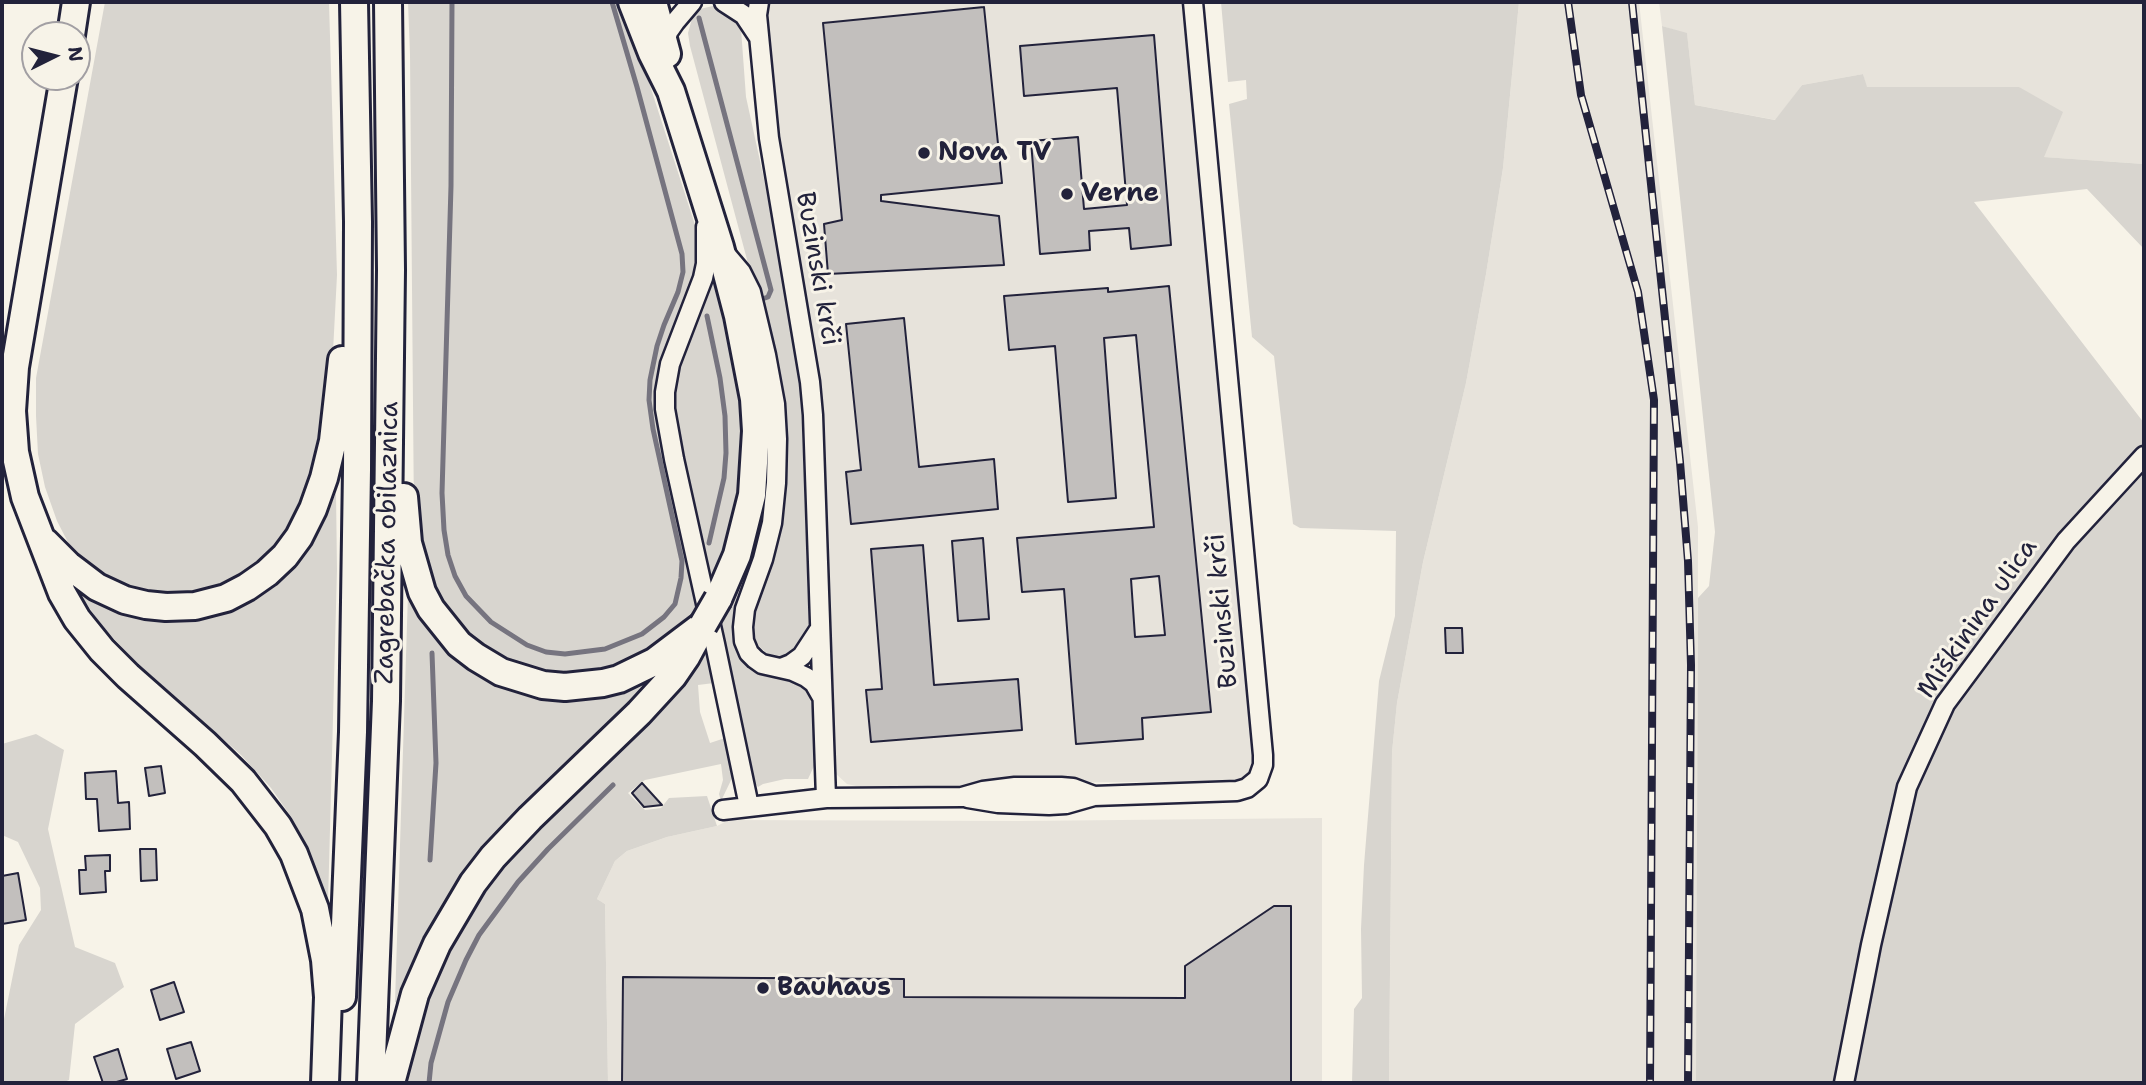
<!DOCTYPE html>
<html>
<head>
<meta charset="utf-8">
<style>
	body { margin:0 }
	#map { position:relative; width:2146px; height:1085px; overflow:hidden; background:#f7f3e8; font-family:"Shantell Sans",sans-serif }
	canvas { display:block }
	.frame { position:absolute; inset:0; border:4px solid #22223b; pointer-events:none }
	.north { position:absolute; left:21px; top:21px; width:70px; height:70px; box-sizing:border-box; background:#f7f3e8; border:2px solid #a29fa3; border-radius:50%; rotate:84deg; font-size:19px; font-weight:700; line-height:28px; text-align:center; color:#22223b }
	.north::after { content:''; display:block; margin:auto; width:24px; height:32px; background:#22223b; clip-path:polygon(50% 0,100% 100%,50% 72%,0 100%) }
</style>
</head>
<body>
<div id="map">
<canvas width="2146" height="1085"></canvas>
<div class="frame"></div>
<div class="north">N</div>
</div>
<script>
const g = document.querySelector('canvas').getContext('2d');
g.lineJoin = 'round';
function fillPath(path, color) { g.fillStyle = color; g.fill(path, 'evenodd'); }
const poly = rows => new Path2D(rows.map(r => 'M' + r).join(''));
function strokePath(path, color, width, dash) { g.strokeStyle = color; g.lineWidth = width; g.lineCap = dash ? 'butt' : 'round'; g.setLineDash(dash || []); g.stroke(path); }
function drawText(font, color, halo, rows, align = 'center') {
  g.font = font + ' "Shantell Sans",sans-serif'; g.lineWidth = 6; g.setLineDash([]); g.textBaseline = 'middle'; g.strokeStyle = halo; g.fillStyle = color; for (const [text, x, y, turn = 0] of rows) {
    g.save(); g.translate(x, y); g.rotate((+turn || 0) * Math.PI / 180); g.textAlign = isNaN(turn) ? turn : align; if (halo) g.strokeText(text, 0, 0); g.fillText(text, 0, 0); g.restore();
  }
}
const built = poly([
	[769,2,1181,2,1183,3,1186,13,1256,764,1254,769,1248,776,1240,781,1022,783,967,787,865,788,847,784,835,773,833,763,824,464,820,388,786,190,776,118,768,28],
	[1519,2,1639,2,1698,527,1697,1083,1389,1083,1392,752,1397,703,1423,562,1466,383,1486,274,1503,168],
	[1659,2,2144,2,2144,164,2043,157,2019,87,1866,87,1863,74,1802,85,1776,120,1695,105,1687,34,1662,26],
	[1322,818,1322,1083,608,1083,605,904,597,899,615,861,627,851,667,837,717,826,729,820,1020,821]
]);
const green = poly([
	[105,2,329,2,337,275,331,390,325,447,300,522,240,585,165,600,105,581,73,552,57,521,45,487,38,454,36,416,36,378],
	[408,2,623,2,696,228,699,255,695,282,667,348,658,374,656,405,660,429,699,609,660,651,610,676,525,674,464,638,428,584,414,520,410,55],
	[1221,2,1519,2,1503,168,1486,274,1466,383,1423,562,1397,703,1392,752,1389,1083,1352,1083,1354,1009,1362,998,1361,929,1364,865,1379,681,1395,616,1396,531,1300,528,1293,524,1274,356,1252,337,1229,104,1247,99,1246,80,1228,82],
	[713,6,723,8,738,21,741,29,746,97,767,193,794,345,801,394,809,628,798,649,788,655,776,657,766,653,757,644,754,636,752,623,753,613,763,587,776,540,757,297,690,46,688,33,693,15,700,9],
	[1662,26,1687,33,1695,105,1775,120,1802,85,1863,74,1867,87,2019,87,2063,112,2044,157,2144,164,2144,249,2087,189,1974,202,2144,423,2144,442,2013,592,2028,602,2144,468,2144,1083,1696,1083,1698,598,1709,586,1715,532],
	[711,275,714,275,736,363,744,419,739,503,727,552,712,586,686,473,672,400,676,365],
	[762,372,770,468,764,526,757,556,736,621,735,641,738,650,747,662,794,682,809,693,812,707,814,766,808,779,785,779,763,784,758,787,753,780,749,767,720,618],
	[336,493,337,570,328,903,308,847,292,818,271,788,241,755,135,661,103,627,75,588,110,608,134,616,163,621,189,620,215,616,241,607,266,592,290,572,309,549,324,522],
	[408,593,422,617,441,641,465,665,493,682,533,696,565,700,593,698,618,693,650,680,600,731,515,811,479,852,456,882,431,924,412,963,399,1004,395,1002],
	[704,647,714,683,698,685,700,712,710,743,725,738,734,774,721,801,719,794,723,780,721,764,645,780,628,793,645,810,661,808,669,798,707,796,717,826,667,837,627,851,615,861,597,899,605,904,608,1083,403,1083,435,966,507,853],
	[36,734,64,750,48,829,75,947,115,963,124,987,75,1024,69,1080,62,1083,2,1083,2,1029,19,945,41,910,40,888,18,842,2,835,2,744]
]);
const stream = poly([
	[452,2,451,186,442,493,444,530,448,555,455,576,466,596,491,622,527,645,546,652,565,654,605,649,642,634,664,617,675,604,681,578,682,561,653,429,649,400,650,380,657,346,664,325,678,292,683,272,682,254,637,87,612,2],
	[699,18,771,290,768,297,762,299],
	[707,316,720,378,725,416,726,453,724,478,709,543],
	[430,860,436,763,432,653],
	[429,1083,431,1063,448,1002,466,960,479,935,518,882,548,849,613,785]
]);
const building = poly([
	[984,7,1002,183,881,195,881,201,999,216,1004,265,828,274,824,224,842,220,823,23,984,7],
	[1154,35,1171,245,1131,249,1129,228,1089,231,1090,250,1040,254,1031,141,1078,137,1084,209,1127,205,1117,88,1024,96,1020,46,1154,35],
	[1169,286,1211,712,1142,718,1143,739,1076,744,1064,589,1022,592,1017,538,1154,527,1136,335,1104,338,1116,498,1068,502,1055,346,1009,350,1004,296,1108,288,1108,292,1169,286],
	[1159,576,1165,635,1135,637,1131,579,1159,576],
	[904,318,919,467,994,459,998,509,851,524,846,472,861,470,846,324,904,318],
	[983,538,989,619,958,621,952,541,983,538],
	[923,545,934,685,1018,679,1022,730,871,742,866,690,882,689,871,549,923,545],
	[1445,628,1462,628,1463,653,1446,653,1445,628],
	[161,766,165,793,149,796,145,768,161,766],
	[116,771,118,803,129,802,130,829,99,831,97,799,86,799,85,773,116,771],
	[642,783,662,805,644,807,632,793,642,783],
	[140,849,156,849,157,880,141,881,140,849],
	[110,855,110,871,105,871,106,892,80,894,79,870,86,870,85,856,110,855],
	[18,873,26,920,2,924,2,876,18,873],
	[1274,906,1291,906,1291,1083,622,1083,623,977,904,979,904,997,1185,998,1185,966,1274,906],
	[174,982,184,1012,160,1020,151,990,174,982],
	[191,1042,200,1071,176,1079,167,1049,191,1042],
	[118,1049,127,1079,113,1083,103,1083,94,1057,118,1049]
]);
const minor = poly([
	[724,2,744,15,758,36],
	[759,2,757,15,769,138,810,382,813,415,826,798],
	[665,45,668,32,675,22,692,2],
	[706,227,706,264,703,278,670,364,665,392,665,409,674,459,715,644,749,806],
	[724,252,741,272,751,292,766,355,775,404,777,439,776,483,772,523,763,559,745,609,743,627,744,641,749,653,755,659,762,664,793,671,806,677,814,683,822,697],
	[781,668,791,664,802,656,819,630],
	[968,798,998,803,1049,805,1066,804,1094,796],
	[723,810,826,798,962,797,983,791,1015,787,1061,787,1073,788,1094,796,1237,791,1247,788,1258,779,1263,765,1263,755,1193,2],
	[1844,1083,1871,945,1907,787,1945,704,2066,541,2144,456]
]);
const highway = poly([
	[632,2,652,53,671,91,720,247,738,316,754,399,756,431,752,495,737,555,718,599],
	[653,2,667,54],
	[71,35,76,2],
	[64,77,15,367,12,411,15,452,25,497,62,593,77,619,102,650,128,676,205,744,243,781,278,826,294,854,315,909,325,960,328,997,325,1083],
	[404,497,408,543,422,592,431,609,459,644,476,657,501,672,543,685,565,687,603,683,619,679,654,662,703,625],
	[45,542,68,565,97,587,125,600,146,605,166,607,195,606,226,598,247,587,267,573,285,556,299,537,313,509,324,478,333,441,342,360],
	[342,997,353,732,357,470,358,222,354,2],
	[371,1083,386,701,391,270,388,2],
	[391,1083,415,994,437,944,473,883,493,857,530,818,639,713,673,676,686,657,699,633]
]);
const rail = poly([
	[1568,2,1581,95,1638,292,1654,400,1650,1083],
	[1632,2,1680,462,1688,561,1691,665,1688,1083]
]);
const highwayBridge = poly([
	[703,625,718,599]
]);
const markers = [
	[924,153,7,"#22223b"],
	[1067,194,7,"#22223b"],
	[763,988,7,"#22223b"]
];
const poiNames = [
	["Nova TV",938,153],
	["Verne",1081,194],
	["Bauhaus",777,988]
];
const streetNames = [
	["Buzinski krči",817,269,80],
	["Zagrebačka obilaznica",388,543,-89],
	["Buzinski krči",1223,611,-95],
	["Miškinina ulica",1978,619,-55]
];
fillPath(built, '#e7e3db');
fillPath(green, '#d8d5cf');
strokePath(stream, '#76747f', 5);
fillPath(building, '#c2bfbd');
strokePath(building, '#22223b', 2);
strokePath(minor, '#22223b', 23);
strokePath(highway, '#22223b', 32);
strokePath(minor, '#f7f3e8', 18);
strokePath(highway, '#f7f3e8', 26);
strokePath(rail, '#22223b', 8);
strokePath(rail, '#f7f3e8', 5, [16]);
strokePath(highwayBridge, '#22223b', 32, []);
strokePath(highwayBridge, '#f7f3e8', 26);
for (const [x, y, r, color] of markers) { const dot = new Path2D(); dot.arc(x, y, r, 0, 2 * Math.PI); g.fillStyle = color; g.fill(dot); strokePath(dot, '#f7f3e8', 2.5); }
drawText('bold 26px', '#22223b', '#f7f3e8', poiNames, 'left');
drawText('26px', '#22223b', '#f7f3e8', streetNames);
</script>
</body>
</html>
